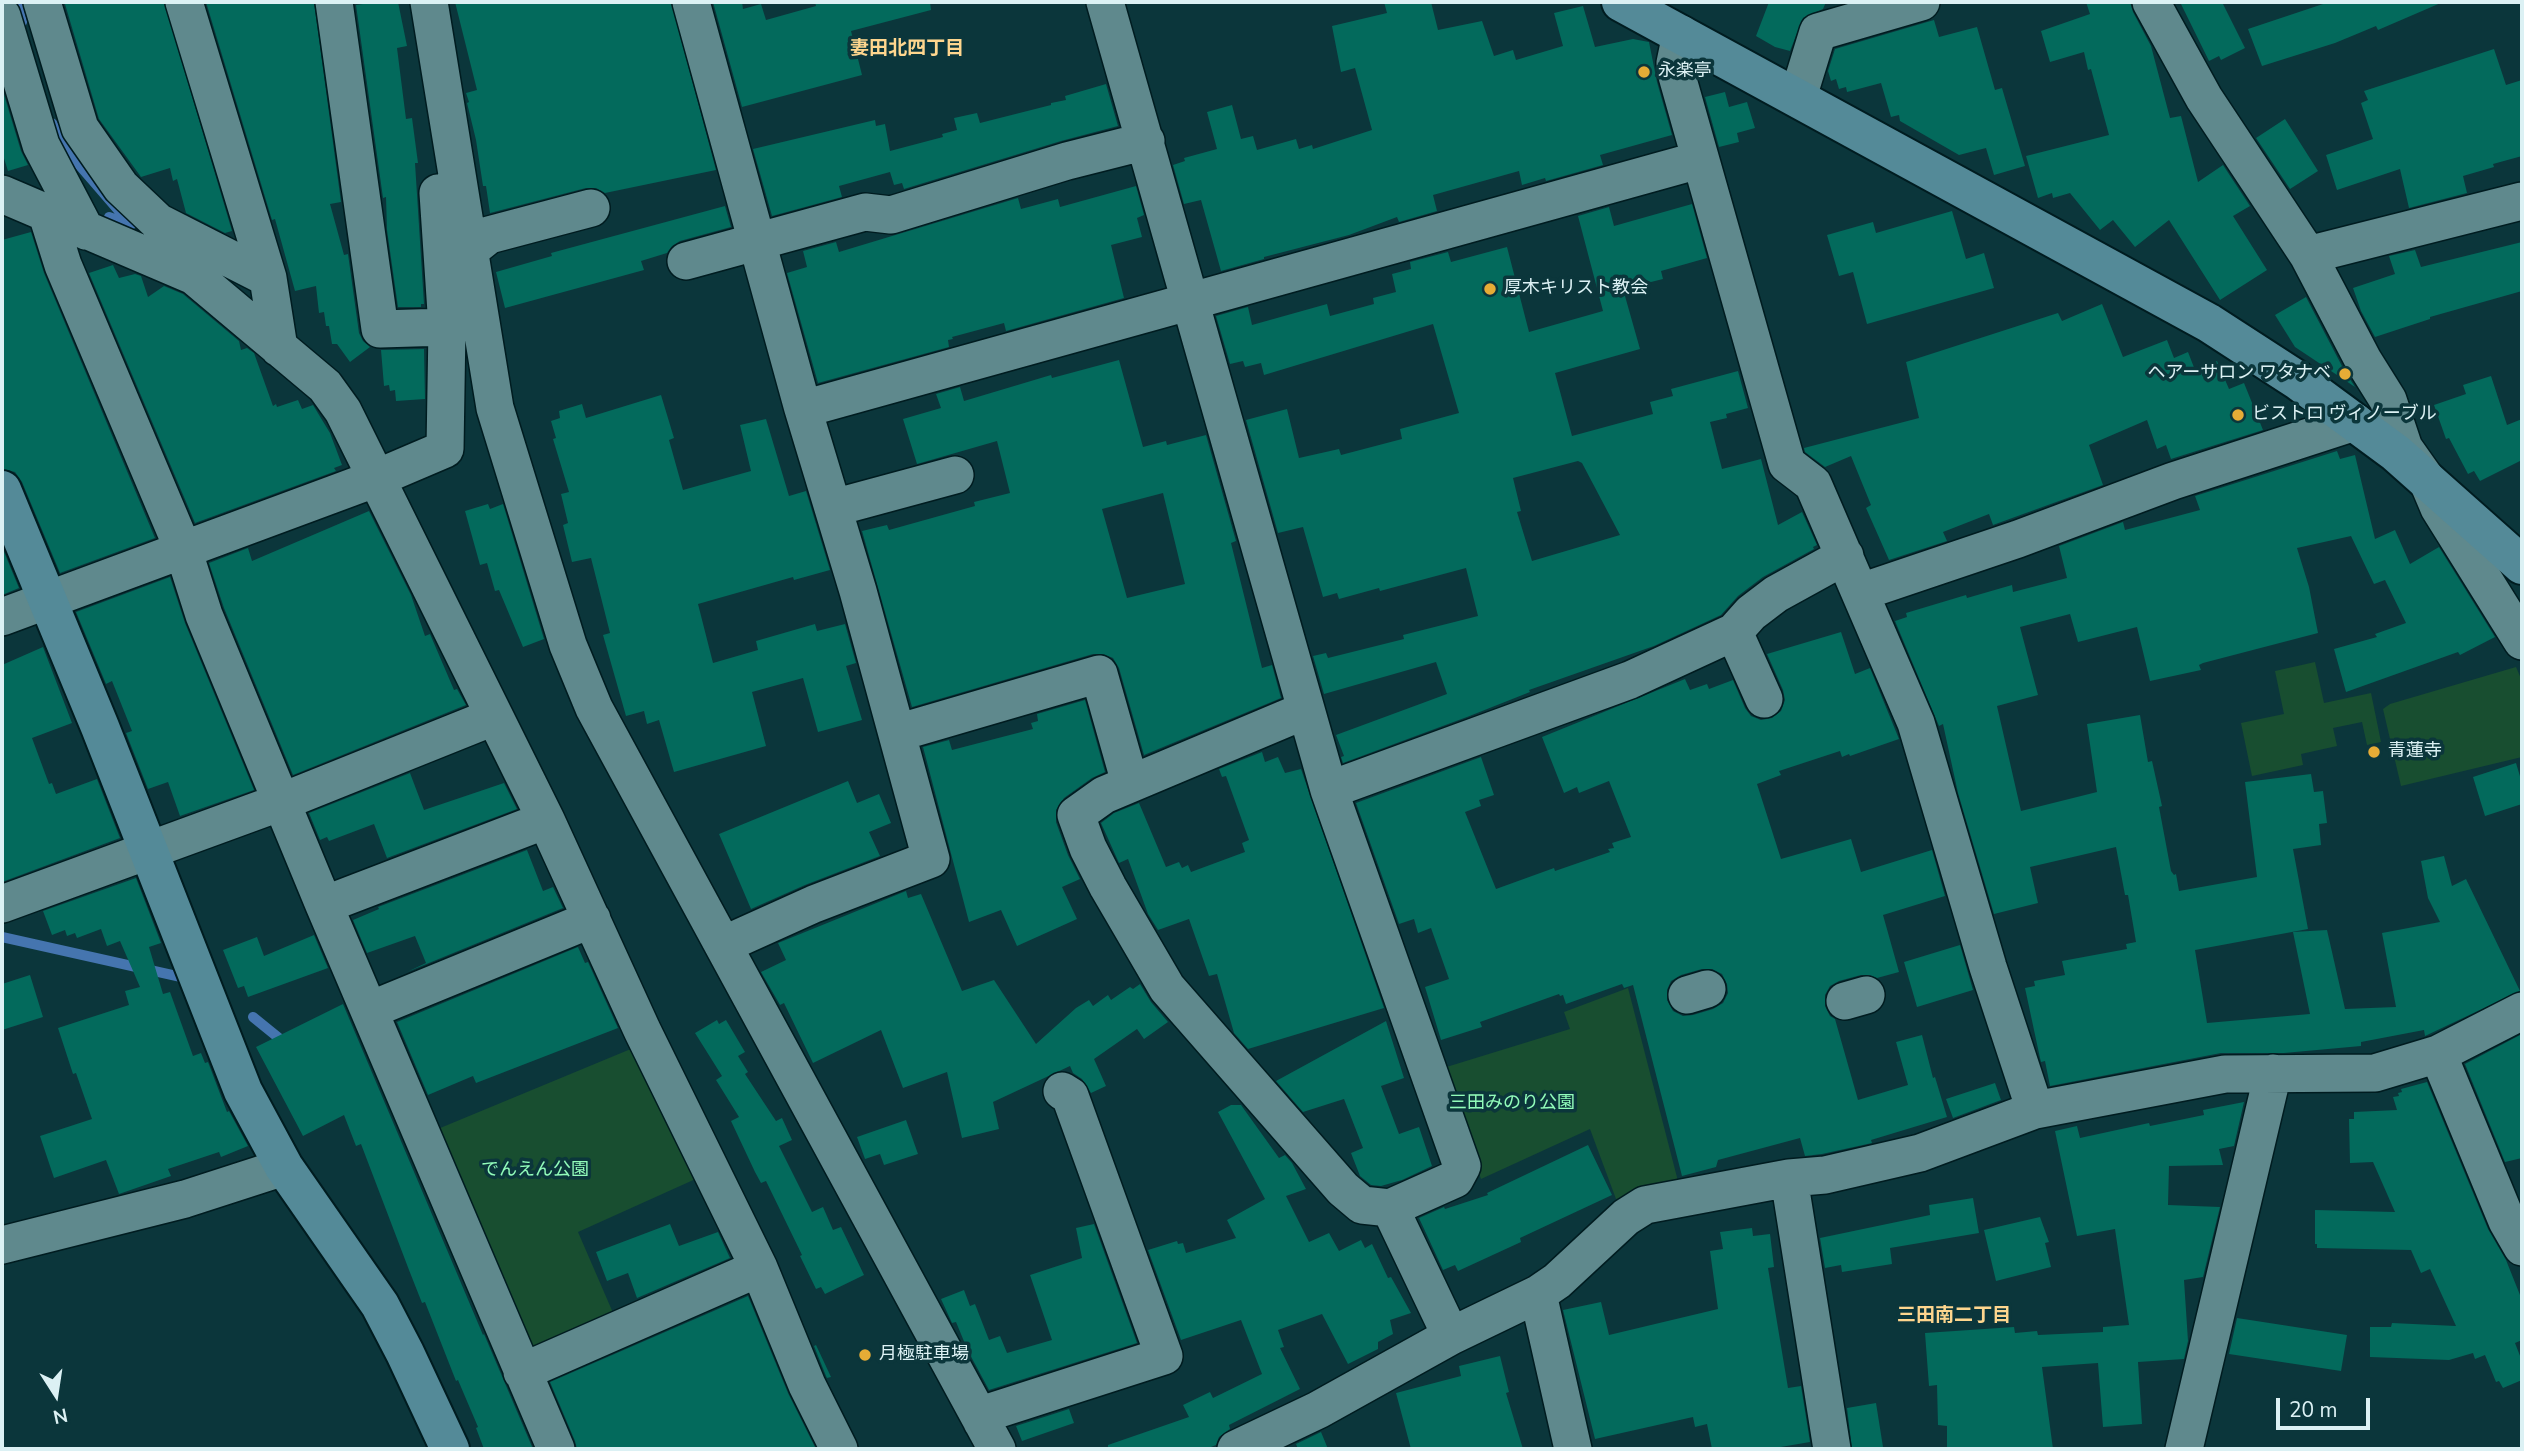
<!DOCTYPE html>
<html>
<head>
<meta charset="utf-8">
<style>
	body { margin:0 }
	#map { position:relative; width:2524px; height:1451px; overflow:hidden; background:#0b363b; font-family:"Nunito Sans",sans-serif }
	canvas { display:block }
	.frame { position:absolute; inset:0; border:4px solid #dcf1f4; pointer-events:none }
	.north { position:absolute; left:21px; top:1360px; width:70px; height:70px; -webkit-text-stroke:5px #0b363b; paint-order:stroke; rotate:168deg; font-size:19px; font-weight:700; line-height:28px; text-align:center; color:#dcf1f4 }
	.north::after { content:''; display:block; margin:auto; width:24px; height:32px; background:#dcf1f4; clip-path:polygon(50% 0,100% 100%,50% 72%,0 100%) }
	.scale { position:absolute; left:2276px; top:1398px; width:94px; height:32px; box-sizing:border-box; border:4px solid #dcf1f4; border-top:0; padding-left:9px; font-size:21px; line-height:24px; white-space:nowrap; color:#dcf1f4; -webkit-text-stroke:5px #0b363b; paint-order:stroke }
</style>
</head>
<body>
<div id="map">
<canvas width="2524" height="1451"></canvas>
<div class="frame"></div>
<div class="north">N</div>
<div class="scale">20 m</div>
</div>
<script>
const g = document.querySelector('canvas').getContext('2d');
g.lineJoin = 'round';
function fillPath(path, color) { g.fillStyle = color; g.fill(path, 'evenodd'); }
const poly = rows => new Path2D(rows.map(r => 'M' + r).join(''));
function strokePath(path, color, width, dash) { g.strokeStyle = color; g.lineWidth = width; g.lineCap = dash ? 'butt' : 'round'; g.setLineDash(dash || []); g.stroke(path); }
function drawText(font, color, halo, rows, align = 'center') {
  g.font = font + ' "Nunito Sans","Noto Sans JP",sans-serif'; g.lineWidth = 7; g.setLineDash([]); g.textBaseline = 'middle'; g.strokeStyle = halo; g.fillStyle = color; for (const [text, x, y, turn = 0] of rows) {
    g.save(); g.translate(x, y); g.rotate((+turn || 0) * Math.PI / 180); g.textAlign = isNaN(turn) ? turn : align; if (halo) g.strokeText(text, 0, 0); g.fillText(text, 0, 0); g.restore();
  }
}
const green = poly([
	[2315,662,2324,703,2371,693,2381,742,2367,745,2362,722,2333,728,2337,746,2301,754,2303,765,2252,776,2241,723,2284,714,2275,671],
	[2516,667,2522,681,2522,757,2401,786,2383,709,2390,704],
	[1628,988,1679,1185,1616,1199,1590,1129,1481,1179,1440,1069,1570,1029,1564,1012],
	[638,1046,700,1177,578,1232,617,1322,536,1358,433,1131]
]);
const stream = poly([
	[17,2,22,22],
	[52,123,68,152,131,225],
	[109,217,130,225],
	[2,937,181,977],
	[253,1017,285,1043]
]);
const building = poly([
	[73,2,164,2,232,231,225,233,186,213,177,179,173,181,170,168,141,177,99,119,65,4],
	[206,2,314,2,341,202,330,204,344,255,348,254,359,333,363,341,370,347,350,362,337,344,332,344,329,326,326,326,324,312,319,313,316,286,295,291,275,219,272,220],
	[376,2,398,2,407,46,397,48,406,119,412,118,418,163,415,163,424,304,421,304,421,307,398,307,387,230,386,197,383,198,356,5],
	[455,2,671,2,716,170,605,193,596,188,586,188,490,213,486,186,483,186,476,140,467,103,469,102,466,93,477,90],
	[713,2,742,2,743,9,761,4,766,20,816,6,815,2,930,2,931,10,851,31,862,75,742,107],
	[1384,2,1431,2,1438,30,1482,21,1494,56,1513,50,1516,60,1563,46,1554,13,1583,6,1595,47,1633,39,1649,42,1657,82,1672,135,1600,155,1603,165,1546,181,1545,178,1522,185,1519,171,1433,195,1437,211,1399,222,1397,217,1349,235,1264,257,1264,259,1221,271,1201,200,1184,204,1173,165,1185,161,1184,158,1217,149,1207,112,1232,105,1241,139,1253,136,1257,150,1296,139,1299,149,1312,145,1313,149,1372,130,1355,68,1341,72,1332,26,1387,13],
	[1769,2,1826,2,1823,9,1803,18,1790,51,1775,47,1756,36],
	[2086,2,2130,2,2133,12,2151,46,2170,118,2181,116,2198,182,2223,165,2250,206,2233,216,2267,270,2220,300,2169,220,2135,247,2113,220,2100,230,2070,193,2053,198,2052,193,2038,198,2026,156,2109,135,2091,69,2088,70,2084,52,2050,62,2041,31,2090,14],
	[2180,2,2222,2,2245,48,2221,60,2219,56,2209,61],
	[2329,2,2443,2,2378,30,2376,26,2335,43,2262,66,2248,29],
	[1934,20,1939,37,1977,27,1995,90,2002,88,2025,166,1994,175,1986,148,1959,155,1900,121,1899,115,1891,117,1881,83,1847,92,1846,87,1839,89,1836,79,1831,81,1828,71,1835,49],
	[2494,49,2506,85,2522,80,2522,156,2493,164,2494,167,2463,176,2467,193,2409,208,2400,169,2337,190,2326,155,2373,139,2361,103,2368,100,2364,91],
	[1106,84,1118,126,1061,141,904,189,902,183,894,185,890,172,839,186,842,197,772,216,753,149,875,120,876,126,885,124,890,151,943,137,942,134,957,130,954,118,977,113,980,123,1051,105,1051,103,1066,100,1065,96],
	[2,88,21,151,28,165,8,171,2,152],
	[1725,92,1729,107,1747,102,1755,128,1737,133,1739,142,1719,147,1705,97],
	[2285,119,2318,171,2290,189,2256,138],
	[1136,186,1144,215,1137,218,1142,237,1111,245,1124,298,1006,331,1004,323,952,337,953,339,948,340,949,347,818,383,787,273,807,267,803,251,836,242,839,252,1018,198,1021,209,1058,199,1060,207],
	[1692,204,1707,258,1661,271,1663,279,1623,289,1640,349,1555,373,1572,436,1653,414,1650,402,1673,396,1671,389,1738,371,1748,408,1726,414,1727,418,1710,422,1722,469,1761,459,1778,525,1802,512,1817,545,1813,547,1814,549,1763,577,1738,596,1721,615,1654,646,1529,690,1530,692,1467,717,1343,763,1341,757,1344,756,1336,735,1447,694,1436,662,1324,694,1313,656,1326,653,1328,658,1404,639,1403,635,1478,616,1466,568,1380,591,1379,588,1339,599,1337,593,1323,597,1303,527,1278,533,1246,420,1287,409,1299,458,1339,449,1341,455,1402,439,1400,429,1459,413,1433,324,1264,375,1261,363,1245,367,1243,361,1230,364,1216,316,1248,307,1252,325,1327,304,1330,316,1374,304,1373,298,1396,292,1392,274,1411,269,1410,262,1448,252,1451,262,1507,247,1529,332,1603,311,1578,216,1609,207,1614,226],
	[1578,461,1582,463,1620,535,1532,561,1517,512,1521,511,1513,478],
	[725,206,731,227,680,241,672,246,667,253,641,261,644,270,505,308,496,272,552,256,551,253],
	[1952,211,1966,259,1984,253,1994,288,1867,324,1853,272,1839,276,1827,235,1873,222,1876,233],
	[31,232,44,273,155,538,60,573,22,482,15,472,2,469,2,240],
	[2522,242,2522,291,2430,317,2430,319,2375,337,2361,311,2353,288,2395,274,2389,256,2415,250,2421,267],
	[113,265,119,278,135,274,141,276,148,297,164,286,183,294,239,341,241,350,247,348,254,353,273,406,276,404,277,407,298,400,302,409,313,405,330,433,342,465,334,468,336,471,195,523,89,273],
	[2306,297,2344,370,2355,387,2295,347,2275,315],
	[2102,304,2123,357,2167,340,2174,358,2188,352,2195,370,2217,361,2229,389,2244,383,2263,430,2171,459,2166,445,2157,449,2147,420,2089,445,2103,485,1993,525,1989,514,1943,532,1947,541,1889,560,1866,508,1871,505,1851,456,1825,467,1805,452,1804,448,1919,418,1906,362,2058,313,2062,321],
	[424,349,425,399,396,401,395,390,390,391,389,385,384,386,381,350],
	[1119,360,1143,447,1166,441,1167,445,1206,435,1236,541,1231,543,1262,668,1272,665,1281,698,1144,755,1119,668,1113,658,1103,654,1093,654,912,707,862,531,887,525,889,530,975,506,974,502,1010,493,997,441,917,464,903,419,941,408,936,394,960,387,964,401,1051,375,1052,378],
	[1163,493,1185,584,1127,598,1102,509],
	[2491,376,2507,425,2522,419,2522,460,2480,481,2474,471,2468,474,2449,438,2446,439,2434,405,2466,394,2463,385],
	[661,395,674,438,669,440,683,490,751,471,740,425,766,419,789,496,806,491,830,570,794,580,793,577,698,604,713,663,758,650,756,641,815,624,817,631,845,624,856,663,846,666,862,720,818,732,803,678,752,692,766,746,674,772,659,720,647,724,644,711,626,716,603,635,610,633,591,558,572,562,563,525,568,523,561,494,569,492,553,439,556,438,551,421,560,418,559,411,582,404,586,418],
	[2337,451,2340,459,2355,455,2375,539,2395,530,2410,564,2439,547,2495,637,2460,655,2458,652,2346,692,2334,649,2377,637,2375,634,2406,623,2385,580,2374,584,2351,536,2297,548,2309,587,2318,633,2203,663,2199,665,2201,670,2150,681,2137,627,2078,642,2070,614,2020,627,2038,695,1997,706,2021,811,2097,792,2087,724,2140,715,2148,762,2152,761,2162,806,2159,807,2171,871,2174,875,2176,874,2179,891,2257,877,2245,782,2311,774,2314,792,2323,791,2327,823,2319,824,2321,845,2293,849,2308,929,2195,950,2207,1023,2310,1014,2293,932,2327,930,2345,1009,2396,1007,2382,933,2440,922,2428,898,2421,861,2444,856,2452,886,2466,879,2520,991,2425,1036,2424,1030,2361,1042,2361,1046,2284,1053,2221,1053,2050,1086,2045,1061,2041,1062,2040,1058,2025,988,2035,986,2034,981,2065,975,2062,961,2127,949,2126,944,2136,942,2128,895,2125,895,2116,847,2030,867,2038,903,1994,914,1958,793,1943,724,1939,726,1895,621,1907,617,1906,613,1966,595,1967,598,2012,585,2013,592,2067,578,2059,546,2123,522,2125,530,2200,510,2195,496],
	[488,504,490,509,503,504,544,639,523,647,499,590,495,591,487,563,480,565,465,511],
	[369,511,411,595,425,636,430,634,454,690,457,689,466,705,293,775,224,608,209,563,248,548,252,561],
	[2,547,19,588,2,595],
	[170,577,185,623,254,790,180,816,168,782,148,789,126,733,132,731,112,681,106,684,76,612],
	[1841,632,1855,674,1870,668,1899,739,1850,756,1849,754,1842,757,1840,751,1779,771,1781,775,1757,784,1781,859,1851,839,1861,872,1932,850,1945,896,1883,915,1899,972,1877,978,1870,975,1861,975,1839,981,1830,986,1825,995,1825,1006,1830,1016,1835,1019,1858,1100,1908,1085,1896,1042,1922,1035,1933,1078,1935,1077,1947,1117,1871,1140,1872,1143,1822,1154,1805,1156,1800,1138,1718,1160,1716,1167,1682,1176,1633,985,1624,988,1622,984,1566,1004,1563,995,1560,996,1559,994,1480,1022,1482,1027,1441,1040,1425,987,1449,979,1431,928,1418,933,1414,919,1399,924,1356,803,1481,757,1494,795,1479,800,1481,806,1465,812,1496,889,1554,868,1555,871,1610,852,1608,849,1614,848,1612,843,1631,837,1609,781,1579,793,1577,787,1564,793,1542,737,1685,679,1690,690,1707,684,1709,689,1733,680,1745,708,1751,716,1761,720,1772,718,1781,711,1785,700,1783,690,1767,654],
	[1702,969,1712,969,1722,974,1727,984,1728,993,1723,1003,1713,1009,1693,1015,1683,1016,1673,1011,1667,1000,1667,990,1671,981,1681,975],
	[43,647,72,723,32,738,49,784,52,783,56,794,97,779,120,838,2,882,2,665],
	[1085,700,1105,772,1092,778,1064,798,1056,810,1056,822,1068,855,1080,879,1062,887,1077,919,1017,946,1001,910,969,922,923,747,949,740,952,750,1033,729,1031,723,1038,721,1037,714],
	[1262,752,1265,762,1278,757,1285,773,1301,769,1384,1008,1248,1049,1234,1033,1217,974,1209,976,1189,919,1158,930,1148,914,1128,859,1119,863,1101,823,1114,813,1139,803,1166,867,1179,862,1182,868,1188,865,1191,872,1245,852,1242,843,1249,840,1226,776,1222,777,1219,769],
	[2516,763,2522,783,2522,804,2485,816,2473,777],
	[410,773,424,810,504,783,517,809,387,858,374,824,329,841,327,837,320,840,309,813],
	[848,781,857,803,879,794,891,823,869,832,880,856,805,885,751,909,719,834],
	[527,850,543,891,553,887,563,908,407,972,426,963,415,936,367,953,353,920,379,909,378,907],
	[136,878,161,943,149,947,163,994,170,992,193,1056,201,1053,205,1063,208,1062,227,1112,229,1111,248,1146,221,1157,219,1152,168,1169,171,1176,119,1194,106,1160,54,1178,40,1136,92,1119,76,1073,73,1074,58,1028,129,1005,125,991,140,987,120,941,107,946,101,929,77,938,75,933,67,936,65,930,52,935,43,911],
	[906,891,908,898,921,894,962,991,994,980,1036,1044,1076,1008,1089,1000,1093,1006,1108,995,1111,1000,1130,987,1133,989,1140,984,1151,1002,1168,1022,1144,1039,1137,1029,1094,1059,1106,1086,1091,1093,1082,1079,1073,1073,1070,1066,993,1102,999,1129,962,1138,947,1072,903,1088,881,1030,813,1063,784,1003,780,1005,761,972,786,960,778,943],
	[314,935,328,968,248,997,244,986,238,988,223,950,257,937,264,956],
	[1960,945,1973,990,1917,1007,1904,962],
	[578,947,585,963,588,962,618,1028,476,1083,473,1076,428,1095,397,1022],
	[30,975,43,1017,2,1030,2,984],
	[343,1004,483,1335,484,1334,533,1449,484,1449,476,1428,478,1427,458,1380,456,1381,425,1302,422,1303,409,1270,361,1144,356,1146,344,1115,303,1136,256,1047],
	[717,1020,719,1024,726,1020,745,1052,738,1056,748,1072,745,1074,776,1121,782,1118,792,1140,779,1146,812,1212,823,1207,833,1230,841,1227,864,1275,825,1294,821,1287,816,1289,800,1256,802,1255,766,1181,761,1183,755,1172,731,1121,739,1117,716,1080,722,1076,695,1033],
	[1386,1021,1404,1078,1381,1086,1399,1134,1419,1127,1432,1166,1402,1180,1381,1186,1371,1185,1360,1176,1351,1153,1363,1148,1344,1099,1303,1112,1276,1081],
	[2522,1034,2522,1158,2505,1162,2465,1064],
	[2427,1082,2488,1229,2506,1260,2522,1300,2522,1340,2515,1343,2522,1361,2522,1380,2503,1388,2499,1381,2496,1382,2485,1355,2475,1359,2473,1353,2449,1360,2370,1357,2370,1327,2391,1327,2392,1323,2456,1326,2430,1269,2421,1273,2411,1250,2317,1248,2317,1244,2315,1244,2315,1210,2395,1212,2373,1162,2350,1163,2349,1119,2354,1119,2354,1112,2397,1110,2393,1097,2399,1096,2398,1093,2402,1092,2401,1089],
	[1995,1083,2001,1100,1953,1118,1946,1099],
	[2244,1102,2234,1146,2219,1149,2223,1165,2169,1166,2168,1205,2220,1207,2203,1277,2184,1280,2188,1341,2184,1359,2138,1362,2142,1424,2103,1427,2098,1363,2042,1367,2053,1449,1947,1449,1947,1426,1938,1425,1937,1385,1929,1386,1925,1333,2014,1327,2015,1333,2037,1331,2038,1335,2103,1332,2103,1327,2129,1325,2115,1229,2077,1236,2055,1131,2077,1126,2080,1138,2149,1123,2150,1126,2204,1115,2203,1110],
	[1231,1105,1241,1105,1279,1158,1285,1155,1292,1163,1306,1189,1286,1196,1309,1242,1329,1233,1339,1251,1361,1240,1365,1248,1372,1244,1388,1278,1391,1277,1411,1313,1390,1320,1393,1334,1378,1342,1378,1349,1348,1364,1322,1314,1278,1330,1284,1347,1280,1348,1300,1389,1229,1425,1230,1429,1219,1437,1216,1445,1206,1449,1108,1449,1108,1445,1189,1417,1183,1405,1210,1392,1213,1398,1262,1374,1241,1320,1181,1340,1148,1250,1177,1241,1178,1244,1183,1243,1186,1253,1236,1238,1227,1220,1265,1199,1218,1112],
	[906,1120,918,1154,884,1165,880,1154,865,1159,857,1137],
	[1588,1145,1612,1195,1520,1238,1521,1242,1458,1271,1455,1265,1443,1270,1419,1218,1444,1207,1445,1209,1488,1195,1487,1193],
	[1973,1198,1979,1233,1890,1248,1892,1264,1842,1272,1841,1265,1825,1268,1820,1238,1930,1215,1929,1205],
	[2040,1217,2049,1242,2045,1243,2051,1267,1996,1281,1984,1230],
	[670,1224,679,1246,718,1232,730,1258,637,1298,628,1273,607,1281,596,1252],
	[1094,1224,1137,1343,989,1390,968,1351,956,1322,952,1323,941,1299,964,1290,970,1306,975,1304,989,1340,1000,1336,1007,1353,1052,1340,1030,1275,1082,1258,1076,1228],
	[1752,1228,1753,1236,1770,1234,1774,1267,1768,1268,1788,1388,1801,1386,1810,1442,1769,1449,1712,1449,1707,1424,1695,1427,1693,1417,1595,1439,1563,1310,1601,1302,1609,1335,1718,1309,1710,1251,1723,1249,1720,1232],
	[748,1296,788,1393,816,1449,577,1449,575,1441,550,1382],
	[2237,1318,2347,1335,2341,1371,2229,1354],
	[816,1345,831,1377,827,1378,826,1376,814,1346],
	[1500,1356,1509,1392,1506,1393,1523,1449,1411,1449,1396,1393,1461,1376,1459,1366],
	[1876,1403,1883,1447,1852,1449,1847,1408],
	[1069,1409,1074,1423,1022,1441,1016,1426],
	[1321,1432,1328,1449,1298,1449,1296,1444]
]);
const street = poly([
	[42,2,80,128,121,187,158,222,268,278],
	[184,2,268,278,279,348],
	[334,2,380,329,447,327],
	[429,2,495,408,568,645,594,708,997,1449],
	[691,2,803,409,858,591,931,859,814,904,723,945],
	[1105,2,1329,790,1462,1166,1455,1179,1390,1208],
	[2151,2,2204,98,2308,255,2363,360,2388,400,2404,448,2428,482,2439,508,2522,641],
	[2,16,41,145,86,231],
	[1681,34,1675,63,1677,76,1787,464,1813,484,1916,723,1988,967,2035,1110],
	[1798,97,1818,32,1921,2],
	[2,194,194,276,325,386,343,411,546,820,642,1030,759,1268,807,1385,839,1449],
	[46,211,63,265,183,549,204,615,233,685,324,905,556,1449],
	[469,251,489,235,591,208],
	[2308,255,2522,201],
	[686,261,865,212,891,215,1067,161,1146,141],
	[803,409,1699,160],
	[833,508,955,475],
	[1861,592,2018,539,2173,481,2355,422],
	[2,617,377,478,445,449,447,327,438,193],
	[1734,632,1764,699],
	[1306,710,1104,795,1076,815,1088,848,1108,887,1167,988,1343,1189,1362,1205,1390,1208,1451,1336],
	[897,733,1099,674,1130,783],
	[1329,790,1630,680,1734,632,1751,613,1776,594,1845,556],
	[2,904,281,802,493,717],
	[324,905,546,820],
	[1687,995,1707,989],
	[1845,1001,1866,995],
	[370,1010,592,919],
	[2438,1054,2507,1221,2522,1247],
	[1789,1178,1832,1449],
	[2,1245,185,1199,284,1167],
	[1538,1294,1573,1449],
	[522,1372,759,1268],
	[982,1422,993,1411,1164,1356,1070,1096,1062,1091],
	[1236,1449,1318,1410,1451,1336,1538,1294,1557,1281,1626,1217,1645,1205,1789,1178,1825,1175,1920,1153,2035,1110,2225,1074,2375,1073,2438,1054,2522,1011],
	[2184,1449,2273,1073]
]);
const secondary = poly([
	[1621,2,2209,323,2297,380,2396,453,2522,565],
	[2,490,100,727,243,1091,284,1167,380,1305,405,1353,450,1449]
]);
const markers = [
	[1644,72,7,"#e6ac36"],
	[1490,289,7,"#e6ac36"],
	[2345,374,7,"#e6ac36"],
	[2238,415,7,"#e6ac36"],
	[2374,752,7,"#e6ac36"],
	[865,1355,7,"#e6ac36"]
];
const poiNames = [
	["永楽亭",1658,72],
	["厚木キリスト教会",1504,289],
	["ヘアーサロン ワタナベ",2331,374,"right"],
	["ビストロ ヴィノーブル",2252,415],
	["青蓮寺",2388,752],
	["月極駐車場",879,1355]
];
const parkNames = [
	["三田みのり公園",1512,1104],
	["でんえん公園",535,1171]
];
const neighbourhoodNames = [
	["妻田北四丁目",907,49],
	["三田南二丁目",1954,1316]
];
fillPath(green, '#184e30');
strokePath(stream, '#4575af', 10);
fillPath(building, '#036a5c');
strokePath(street, '#001c20', 40);
strokePath(secondary, '#001c20', 42);
strokePath(street, '#5f898d', 37);
strokePath(secondary, '#548a98', 38);
for (const [x, y, r, color] of markers) { const dot = new Path2D(); dot.arc(x, y, r, 0, 2 * Math.PI); g.fillStyle = color; g.fill(dot); strokePath(dot, '#0b363b', 2.5); }
drawText('18px', '#dcf1f4', '#0b363b', poiNames, 'left');
drawText('18px', '#92fcba', '#0b363b', parkNames);
drawText('bold 19px', '#fed68e', '#0b363b', neighbourhoodNames);
</script>
</body>
</html>
